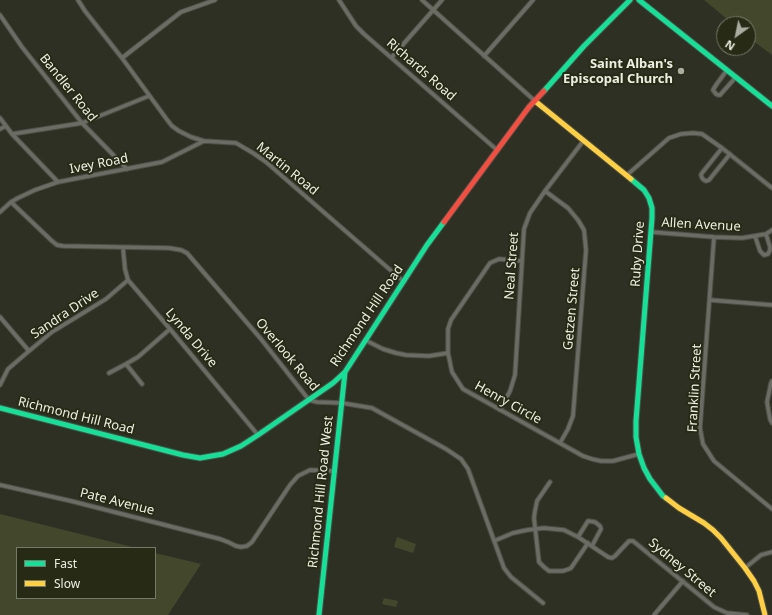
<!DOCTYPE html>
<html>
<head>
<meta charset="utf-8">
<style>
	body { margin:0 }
	#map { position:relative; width:772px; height:615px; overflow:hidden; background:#2e3024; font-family:"Noto Sans",sans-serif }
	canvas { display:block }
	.legend { position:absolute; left:16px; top:547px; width:140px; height:52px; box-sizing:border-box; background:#272b15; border:1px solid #757967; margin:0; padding:5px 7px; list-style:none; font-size:12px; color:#ebeee1 }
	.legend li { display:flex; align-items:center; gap:8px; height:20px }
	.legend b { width:20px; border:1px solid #757967 }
	.north { position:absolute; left:716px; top:16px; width:40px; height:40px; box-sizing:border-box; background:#272b15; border:1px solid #757967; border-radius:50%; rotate:213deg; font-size:11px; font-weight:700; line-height:16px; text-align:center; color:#ebeee1 }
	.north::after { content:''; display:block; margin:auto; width:14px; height:18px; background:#a9ac9f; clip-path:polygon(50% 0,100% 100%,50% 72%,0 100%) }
</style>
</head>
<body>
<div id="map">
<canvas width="772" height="615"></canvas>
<ul class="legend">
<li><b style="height:5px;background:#16e098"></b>Fast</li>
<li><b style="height:5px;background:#ffcf43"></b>Slow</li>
</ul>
<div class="north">N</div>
</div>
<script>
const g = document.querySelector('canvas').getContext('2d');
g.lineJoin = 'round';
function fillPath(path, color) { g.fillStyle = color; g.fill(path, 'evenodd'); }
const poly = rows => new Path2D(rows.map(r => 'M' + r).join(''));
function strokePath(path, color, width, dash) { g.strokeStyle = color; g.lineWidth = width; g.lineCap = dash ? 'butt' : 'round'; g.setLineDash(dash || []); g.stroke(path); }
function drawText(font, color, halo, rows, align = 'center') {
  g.font = font + ' "Noto Sans",sans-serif'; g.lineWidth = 4; g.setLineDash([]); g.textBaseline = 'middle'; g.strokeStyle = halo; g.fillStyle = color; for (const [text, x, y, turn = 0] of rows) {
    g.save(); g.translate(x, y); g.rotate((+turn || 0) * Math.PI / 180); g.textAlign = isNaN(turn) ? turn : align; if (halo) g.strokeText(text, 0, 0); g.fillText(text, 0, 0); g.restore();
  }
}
const green = poly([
	[704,0,772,0,772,55,748,37,748,24,733,24],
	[0,514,136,548,17,548,17,598,155,598,155,553,201,564,168,615,0,615],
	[397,537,416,544,413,553,394,547],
	[384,598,398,601,396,607,382,604]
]);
const street = poly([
	[78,0,85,11,122,58,168,121,172,126,179,131,191,137,204,141,236,143,253,153,266,162,403,281],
	[339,0,356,26,364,34,497,150],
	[422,0,535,101],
	[0,15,22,47,82,123,127,169],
	[484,56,533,0],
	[392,57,442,0],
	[122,58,181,12,215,0],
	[727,70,716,85,713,90,716,94,718,95,720,95,736,77],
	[0,118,12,134,58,182],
	[0,129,6,126],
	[12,134,82,123,149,96],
	[722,148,702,173,701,175,702,178,704,180,706,181,709,180,730,154],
	[627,175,669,138,681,134,693,133,702,134,722,148,772,188],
	[545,191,568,208,578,220,584,230,586,250,573,416,568,429,560,443],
	[11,202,52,241,57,245,63,246,169,248,181,250,187,253,261,339,309,400,317,402,342,403,372,408,446,449,461,459,468,469,504,568,511,577,543,603],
	[0,212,11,202,18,198,35,190,58,182,162,162,204,141],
	[651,232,714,237,742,238,766,234,772,230],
	[755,236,760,251,764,255,768,254,770,250,770,247,766,234],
	[714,237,700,428,703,444,714,461,772,509],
	[123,248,125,269,128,280,170,329,258,435],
	[522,261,499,259,490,263,451,320,448,329,448,353,452,372,463,389,583,456,592,459,601,461,613,461,639,454],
	[710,300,772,305],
	[0,317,29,351],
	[365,340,383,349,396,353,406,355,429,356,448,353],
	[126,364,142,384],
	[109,373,126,364,138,357,170,329],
	[772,381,771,383,767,402,770,419,772,423],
	[0,385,8,369,29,351,52,332,106,299,128,280],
	[500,410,510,391,515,375,524,229,530,213,545,191,584,140],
	[550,482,537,501,535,511,534,518,539,562,544,567,549,571,563,571,569,569,571,568,588,543],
	[0,485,71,501,220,539,228,542,236,546,241,547,247,546,252,542,290,485,298,476,310,470,335,471],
	[578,537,588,521,595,522,600,526,601,529,592,546],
	[494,541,513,533,527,530,544,528,564,530,578,537,608,557,612,558,615,556,629,541,633,541,714,607,727,613,747,615],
	[745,568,761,555,772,552],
	[654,615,683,581]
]);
const fast = poly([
	[639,0,772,106],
	[544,91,584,46,630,0],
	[631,179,644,190,649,198,652,208,652,218,636,421,636,437,639,454,644,468,650,479,663,496,666,498],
	[0,408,183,455,200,458,223,454,241,446,258,435,333,383,345,372,427,245,444,222],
	[319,615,345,372]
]);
const slow = poly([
	[535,101,631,179],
	[666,498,679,508,704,523,713,530,721,538,745,568,754,581,759,591,765,615]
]);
const jam = poly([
	[444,222,529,107,544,91]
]);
const markers = [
	[681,71,4,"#a9ac9f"]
];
const poiNames = [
	["Saint Alban's",673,64],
	["Episcopal Church",673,79]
];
const streetNames = [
	["Richards Road",421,70,41],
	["Bandler Road",68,88,51],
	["Ivey Road",99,164,-11],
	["Martin Road",287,169,39],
	["Allen Avenue",701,225,3],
	["Ruby Drive",638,254,-86],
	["Neal Street",512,266,-86],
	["Getzen Street",572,309,-85],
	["Sandra Drive",65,314,-34],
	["Richmond Hill Road",367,316,-56],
	["Lynda Drive",191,338,50],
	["Overlook Road",287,355,50],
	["Franklin Street",695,388,-87],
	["Henry Circle",508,403,29],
	["Richmond Hill Road",76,416,14],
	["Richmond Hill Road West",321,492,-84],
	["Pate Avenue",117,502,14],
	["Sydney Street",682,568,40]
];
fillPath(green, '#43482d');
strokePath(street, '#4d4e44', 5.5);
strokePath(fast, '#4d4e44', 7);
strokePath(slow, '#4d4e44', 7);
strokePath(jam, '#4d4e44', 7);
strokePath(street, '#6b6d65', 3.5);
strokePath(fast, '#16e098', 5);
strokePath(slow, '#ffcf43', 5);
strokePath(jam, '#f24e42', 5);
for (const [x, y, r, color] of markers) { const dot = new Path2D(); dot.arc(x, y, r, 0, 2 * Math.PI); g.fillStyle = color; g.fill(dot); strokePath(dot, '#272b15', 1.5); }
drawText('bold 13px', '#ebeee1', '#272b15', poiNames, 'right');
drawText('13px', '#ebeee1', '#272b15', streetNames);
</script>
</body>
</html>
